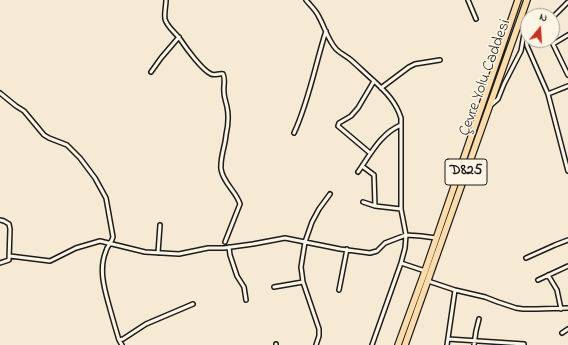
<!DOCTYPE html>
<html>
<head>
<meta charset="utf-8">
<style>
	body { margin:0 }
	#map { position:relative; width:568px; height:345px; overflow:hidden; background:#f7ead5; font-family:"Indie Flower",sans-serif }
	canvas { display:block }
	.north { position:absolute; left:520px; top:8px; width:40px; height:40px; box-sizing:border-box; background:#fcf5e5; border:1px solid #a29e95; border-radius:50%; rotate:18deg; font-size:11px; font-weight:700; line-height:16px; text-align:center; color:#1c1c1c }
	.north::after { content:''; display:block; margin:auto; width:14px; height:18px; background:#c8321e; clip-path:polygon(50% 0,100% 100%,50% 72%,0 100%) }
</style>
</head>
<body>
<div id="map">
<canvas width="568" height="345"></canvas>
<div class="north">N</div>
</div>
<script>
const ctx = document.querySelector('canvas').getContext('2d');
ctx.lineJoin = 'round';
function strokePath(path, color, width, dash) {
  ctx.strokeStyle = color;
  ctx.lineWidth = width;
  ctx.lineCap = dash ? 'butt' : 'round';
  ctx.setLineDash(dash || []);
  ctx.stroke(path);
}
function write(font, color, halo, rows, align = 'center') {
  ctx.font = font + ' "Indie Flower",sans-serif';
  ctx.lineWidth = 3;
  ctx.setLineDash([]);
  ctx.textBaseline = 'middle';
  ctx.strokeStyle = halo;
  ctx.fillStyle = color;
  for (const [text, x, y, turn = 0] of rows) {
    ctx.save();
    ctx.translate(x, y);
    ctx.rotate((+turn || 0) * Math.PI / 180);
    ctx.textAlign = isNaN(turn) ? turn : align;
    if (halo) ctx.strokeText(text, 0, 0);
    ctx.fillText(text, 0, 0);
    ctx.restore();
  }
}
const street = new Path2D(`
	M166,0C166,6 164,13 165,19C167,27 175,32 180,39C186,48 202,70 211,74C215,76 219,73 223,74C226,80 223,86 224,92C224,97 226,102 227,107C229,116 228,126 226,135C225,147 220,157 221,169C223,183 236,191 240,204L225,242
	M306,0C310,5 316,10 319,17C325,28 328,40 336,49C341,54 346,56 351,60C359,67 366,74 374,81C386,92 396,102 401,118V209L406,235L405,248L401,263L425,271
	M468,0L476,19
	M552,18L568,2
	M520,21L526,22L525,30L527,46L548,94L568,171
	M551,40L568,75
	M553,44L568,35
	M151,72L161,58L179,37
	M381,88L409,67L415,64L440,60
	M0,93L16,106L24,111L44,135L49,138L67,145L80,158L95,178L106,198L113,237C112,242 107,246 106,251C98,270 105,291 110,309C113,320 116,330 119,340L123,339L146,324L193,304
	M548,94L568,86
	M491,105L498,99L504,84L521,51L524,34
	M294,133C309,101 315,65 326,31
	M370,153L338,126L339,123L351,116L358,108L374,81
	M362,166L374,175L375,206
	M358,172C370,155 381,133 401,125
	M363,202L375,206L401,209
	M0,220L4,221L9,224L10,229L9,260L0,263
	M229,247L230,255L237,276L244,287L246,300
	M158,253L160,225
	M10,256L50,261L76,248L100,241L145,252L179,254L208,248H224L253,244L285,238L340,249L370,253L377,251L385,243L406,235L421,236L436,238
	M526,258L555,245L568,240
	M548,275L557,290L561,309
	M538,280L568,266
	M428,281L455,290L485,297L498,302L516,308L523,309H536L568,308
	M274,287L303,282
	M339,290L347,249
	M562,333L568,329
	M448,339L524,344V345
	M119,340L122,345
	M276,344V345
	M316,345L319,336V329L303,282L301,267L305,242L312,222L319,209L330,194
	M372,345L401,263
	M447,345L455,290
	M474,345L476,331L479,319`);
const highway = new Path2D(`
	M398,345L425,271L518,0
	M405,345L527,0`);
strokePath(street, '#1c1c1c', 6);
strokePath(highway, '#1c1c1c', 8);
strokePath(street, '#fcf5e5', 3);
strokePath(highway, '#fddcac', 5.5);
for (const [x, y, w] of [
	[466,172,42]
]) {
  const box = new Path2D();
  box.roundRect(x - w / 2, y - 13, w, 26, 3);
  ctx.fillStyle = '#fcf5e5';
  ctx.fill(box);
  strokePath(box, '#1c1c1c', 1);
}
write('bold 15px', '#1c1c1c', null, [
	["D825",466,172]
]);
write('16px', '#1c1c1c', '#fcf5e5', [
	["Çevre Yolu Caddesi",486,78,-70]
]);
</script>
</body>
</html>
